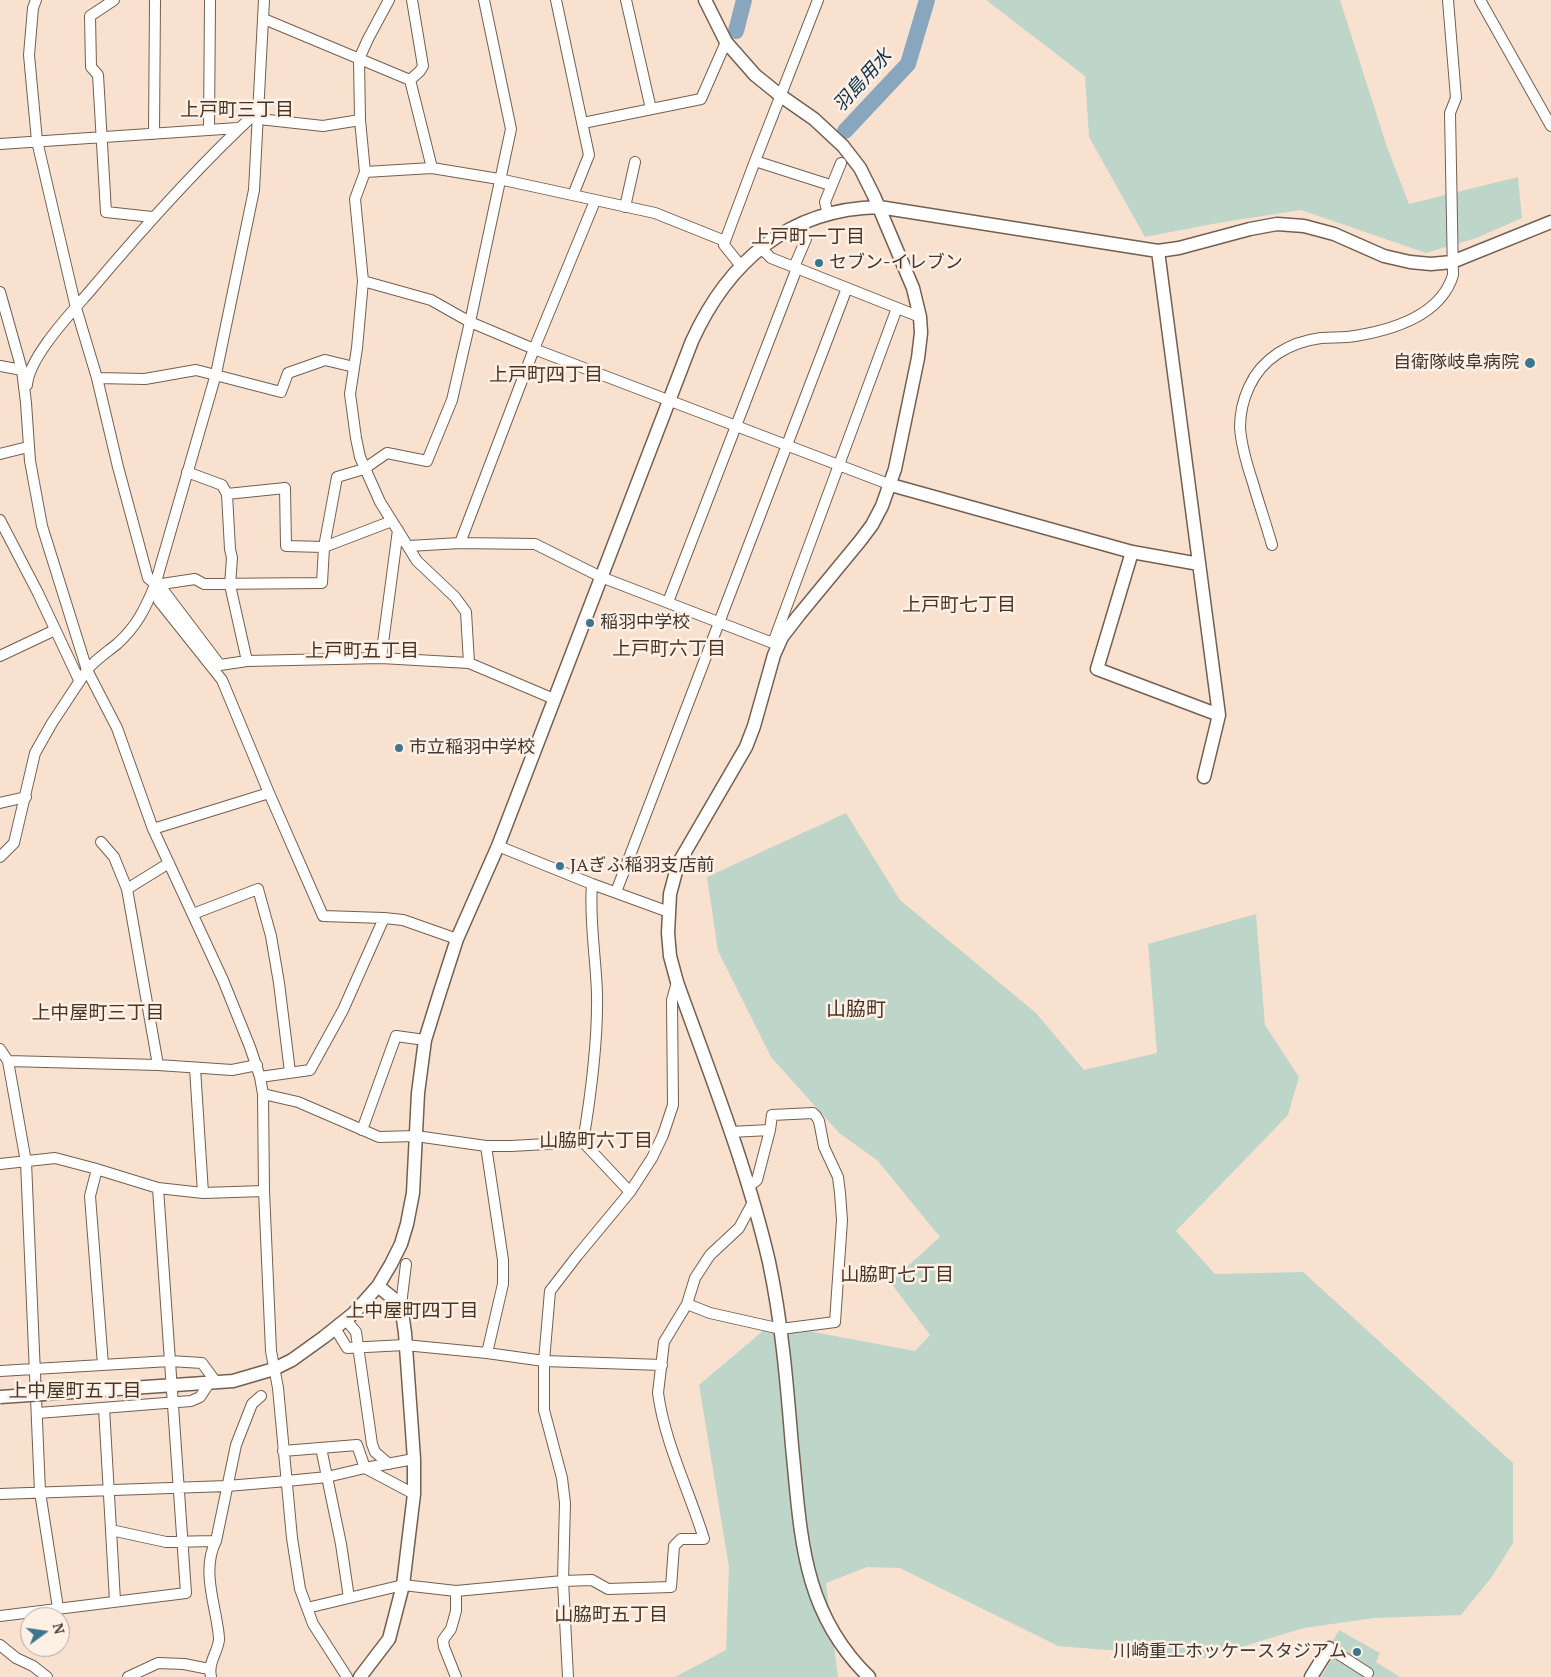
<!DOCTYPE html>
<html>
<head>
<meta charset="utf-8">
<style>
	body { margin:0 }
	#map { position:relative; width:1551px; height:1677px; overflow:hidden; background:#f9e1cf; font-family:"PT Serif",serif }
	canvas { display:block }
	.north { position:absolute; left:20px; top:1607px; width:50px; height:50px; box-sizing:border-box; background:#fff0e6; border:1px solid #b3a69d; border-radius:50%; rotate:76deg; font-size:14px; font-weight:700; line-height:20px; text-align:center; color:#413730 }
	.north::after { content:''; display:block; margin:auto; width:18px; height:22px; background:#3c778f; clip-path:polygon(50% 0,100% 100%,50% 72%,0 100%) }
</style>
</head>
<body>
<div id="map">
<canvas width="1551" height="1677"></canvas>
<div class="north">N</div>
</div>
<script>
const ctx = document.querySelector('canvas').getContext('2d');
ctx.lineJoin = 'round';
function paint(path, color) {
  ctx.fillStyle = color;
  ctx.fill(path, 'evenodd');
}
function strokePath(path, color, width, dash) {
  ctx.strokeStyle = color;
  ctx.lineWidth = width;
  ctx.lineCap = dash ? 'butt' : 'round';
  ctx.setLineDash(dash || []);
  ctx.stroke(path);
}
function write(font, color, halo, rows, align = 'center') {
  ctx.font = font + ' "PT Serif","Noto Sans JP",serif';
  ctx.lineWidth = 5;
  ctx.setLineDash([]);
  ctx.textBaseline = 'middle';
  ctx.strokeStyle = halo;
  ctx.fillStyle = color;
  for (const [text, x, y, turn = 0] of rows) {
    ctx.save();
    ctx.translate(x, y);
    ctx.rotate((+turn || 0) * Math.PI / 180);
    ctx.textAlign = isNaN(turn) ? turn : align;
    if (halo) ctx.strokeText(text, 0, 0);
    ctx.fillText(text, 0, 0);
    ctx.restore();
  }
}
paint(new Path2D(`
	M986,0H1340L1387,147L1409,204L1518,177L1522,218L1476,238L1426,253L1301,210L1218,223L1145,237L1089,137L1085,76Z
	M846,813L900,900L1036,1013L1084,1070L1157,1053L1148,944L1256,914L1265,1025L1299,1077L1288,1115L1176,1231L1215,1274L1303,1272L1513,1463V1543L1491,1578L1461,1615L1374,1618L1304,1628L1205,1658L1058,1646L900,1568L867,1567L826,1583L838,1677H675L726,1650L729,1567L699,1385L771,1324L915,1351L930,1335L890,1282L940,1237L877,1160L839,1133L771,1057L718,951L707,877Z
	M1339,1630L1380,1653L1376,1662L1400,1677H1321L1337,1650L1330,1646Z`), '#bed6ca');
strokePath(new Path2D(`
	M736,31L744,0
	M845,131L908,64L927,0`), '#88a6be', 16);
const minor = new Path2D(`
	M36,0L33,8L29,55L37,141L76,308L97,378L118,467L148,578L164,591L220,665L247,661L381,658L469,663L554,699
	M114,0L90,16L91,67L98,75L106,212L152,217
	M264,0L254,190L216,374L155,585C145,609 137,626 117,644C106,653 95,660 87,670L117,728L153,829L223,980L250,1047L260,1077L263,1094L264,1191L271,1351L278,1388L292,1538L300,1589L313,1624L347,1677
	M389,0L368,39L359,59L360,120L365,172L355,199L363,281L357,348L350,394L356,438L360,457L380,502L417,561L455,597L466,612L469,663
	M556,0L589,155L573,195
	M626,0L651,109
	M1480,0L1551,126
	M264,19L410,80
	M410,80L432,168
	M410,80L420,71L423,66L412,0
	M259,119L323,126L360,120
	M583,123L701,99L726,42
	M209,130L210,0
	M154,134L155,0
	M0,144L238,128
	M755,161L830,185
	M365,172L432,168L499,179L655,213L725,241
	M625,207L635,162
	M828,215L825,202L841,163
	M799,225L806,239L794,267L920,317
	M761,248L771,258L794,267
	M741,266L724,245L725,241L755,161L818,0
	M363,281L431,300L470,322L534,349L891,485
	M0,292L22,370L26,403L30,461L42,526L87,670L52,723L35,753L14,843L0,857
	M0,366L22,370
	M97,378L145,379L196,370L281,392L288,373L325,360L354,367
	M27,385C29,357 71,313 90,291C143,228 198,166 259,110
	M0,454L28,447
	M187,472L222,485L227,494L285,488L286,546L324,547L337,477L364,469L387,453L427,461L452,400L470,322L511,129L484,0
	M227,494L230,549L232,558L230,585L247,661
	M0,520L38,593L79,680
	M460,543L534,349L595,201
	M1272,545C1266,524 1259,504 1253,483C1247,465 1241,446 1240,427C1240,413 1243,400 1249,387C1262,358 1290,342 1321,338C1332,337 1344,338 1355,336C1392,330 1441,315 1453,275L1450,113L1456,98L1448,0
	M409,546L460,543L535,544L601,577L778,645
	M155,585L159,601L222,680L269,793L323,916L384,918L403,920L457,939
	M155,585L195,579L204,584L322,583L324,547L392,521
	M668,602L797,268
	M773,643L897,308
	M0,656L55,630
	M381,658L398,530
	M0,803L26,797
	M153,829L269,793
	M101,842L114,857L127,889
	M498,846L592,884L669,912
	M616,892L847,288
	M193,914L258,889L271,936L279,983L290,1072
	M0,1049L8,1061L26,1162L40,1492L58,1608
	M8,1061L158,1065L232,1070L257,1065
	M158,1065L127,889L169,863
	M195,1068L203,1193
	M260,1077L310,1070L343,1010L384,918
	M263,1094L298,1102L379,1137L416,1136L486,1146H511L583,1142L630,1192
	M362,1130L396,1036L425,1040
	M730,1132L770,1130
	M583,1142C591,1094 598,1043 597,994C596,957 589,921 592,884
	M486,1146L503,1260V1284L487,1353
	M0,1164L55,1158L93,1168L158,1188L203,1193L264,1191
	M97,1169L90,1196L103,1365
	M687,1304L710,1313L781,1329L835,1322L842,1220L840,1193L838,1177L824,1147L819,1121L816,1116L813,1113L772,1115L770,1130L757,1180L748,1187
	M401,1305L406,1264
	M346,1320L356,1332L372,1444L375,1452L389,1464
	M335,1328L347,1348L405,1345L487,1353L544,1361L662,1365
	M0,1371L170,1361L202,1363L216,1382
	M104,1408L111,1530
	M38,1413L191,1401L200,1397L210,1382
	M321,1448L341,1544L349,1598
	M283,1451L357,1445L365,1468L414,1494
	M0,1494L227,1486L287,1481L327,1477L365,1468L414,1459
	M456,1591V1611L451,1629L443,1640L444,1647L456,1677
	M115,1601L111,1530L166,1542L216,1541
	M307,1608L403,1585L456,1591L563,1581L592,1580L608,1589L671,1587L674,1546L681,1539H704C689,1490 665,1444 658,1393L664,1342L687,1304L695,1278L710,1255L739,1228L753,1202
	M0,1616L186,1593L158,1188
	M0,1645L16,1658L33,1666L47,1677
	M1329,1648L1368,1673
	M128,1677L158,1663L184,1664L209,1669
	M211,1677C208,1662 217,1654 219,1640C219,1632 217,1624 216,1617C211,1592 204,1564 216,1541L236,1445L252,1404L261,1396
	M568,1677L563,1581L565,1503L562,1478L544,1410V1361L550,1291L577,1256L630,1192L652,1158L663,1135L673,1105L672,1000L677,982`);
const tertiary = new Path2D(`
	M705,0L726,42L755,75L781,96L814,119L843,146L860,168L874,196L913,288L920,317L921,333L918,358L895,469L882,506L872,525L860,541L799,615L782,637L774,655L754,726L746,747L678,864L670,894L668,933L670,956L677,982C710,1074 747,1167 769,1262C782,1323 787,1385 792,1446C801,1534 801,1611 869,1677
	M1158,251L1219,715L1204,777
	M891,485L1132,552L1199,564
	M1132,552L1097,669L1219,715
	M44,1394L233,1381L274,1369L292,1360L324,1337L354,1313L378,1286L391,1264L401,1244L407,1224L413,1193L418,1093L425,1040L439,995L457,939L498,846L692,341C728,262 788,209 879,207L1158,251L1179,248L1250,229L1277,224L1304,226L1334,234L1384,256L1410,262L1431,264L1452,262L1551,222
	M360,1677L389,1639L403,1585L414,1494V1459L405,1333L401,1305L378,1286
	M1311,1677L1329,1648`);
strokePath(minor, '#745f50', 12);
strokePath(tertiary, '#745f50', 15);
strokePath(minor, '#fff', 10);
strokePath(tertiary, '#fff', 12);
const tertiaryBridge = new Path2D(`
	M0,1397L44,1394`);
strokePath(tertiaryBridge, '#745f50', 15, []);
strokePath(tertiaryBridge, '#fff', 12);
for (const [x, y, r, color] of [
	[819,263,5,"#3c778f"],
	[1530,363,6,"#3c778f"],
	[590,623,5,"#3c778f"],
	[399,748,5,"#3c778f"],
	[560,866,5,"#3c778f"],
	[1357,1652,5,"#3c778f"]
]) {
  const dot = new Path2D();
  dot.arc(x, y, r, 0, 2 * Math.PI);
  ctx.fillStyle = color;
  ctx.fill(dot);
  strokePath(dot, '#fff0e6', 2);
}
write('18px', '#413730', '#fff0e6', [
	["セブン-イレブン",829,263],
	["自衛隊岐阜病院",1519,363,"right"],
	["稲羽中学校",600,623],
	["市立稲羽中学校",409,748],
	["JAぎふ稲羽支店前",570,866],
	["川崎重工ホッケースタジアム",1347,1652,"right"]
], 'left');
write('italic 19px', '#0c324c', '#fff0e6', [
	["羽島用水",863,81,-48]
]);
write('19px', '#483527', '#fff0e6', [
	["上戸町三丁目",237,111],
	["上戸町一丁目",808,238],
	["上戸町四丁目",546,376],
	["上戸町七丁目",959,606],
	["上戸町六丁目",669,650],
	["上戸町五丁目",362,652],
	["上中屋町三丁目",98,1014],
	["山脇町六丁目",596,1142],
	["山脇町七丁目",897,1276],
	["上中屋町四丁目",412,1312],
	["上中屋町五丁目",75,1392],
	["山脇町五丁目",611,1616]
]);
write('20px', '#483527', '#fff0e6', [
	["山脇町",856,1010]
]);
</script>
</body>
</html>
